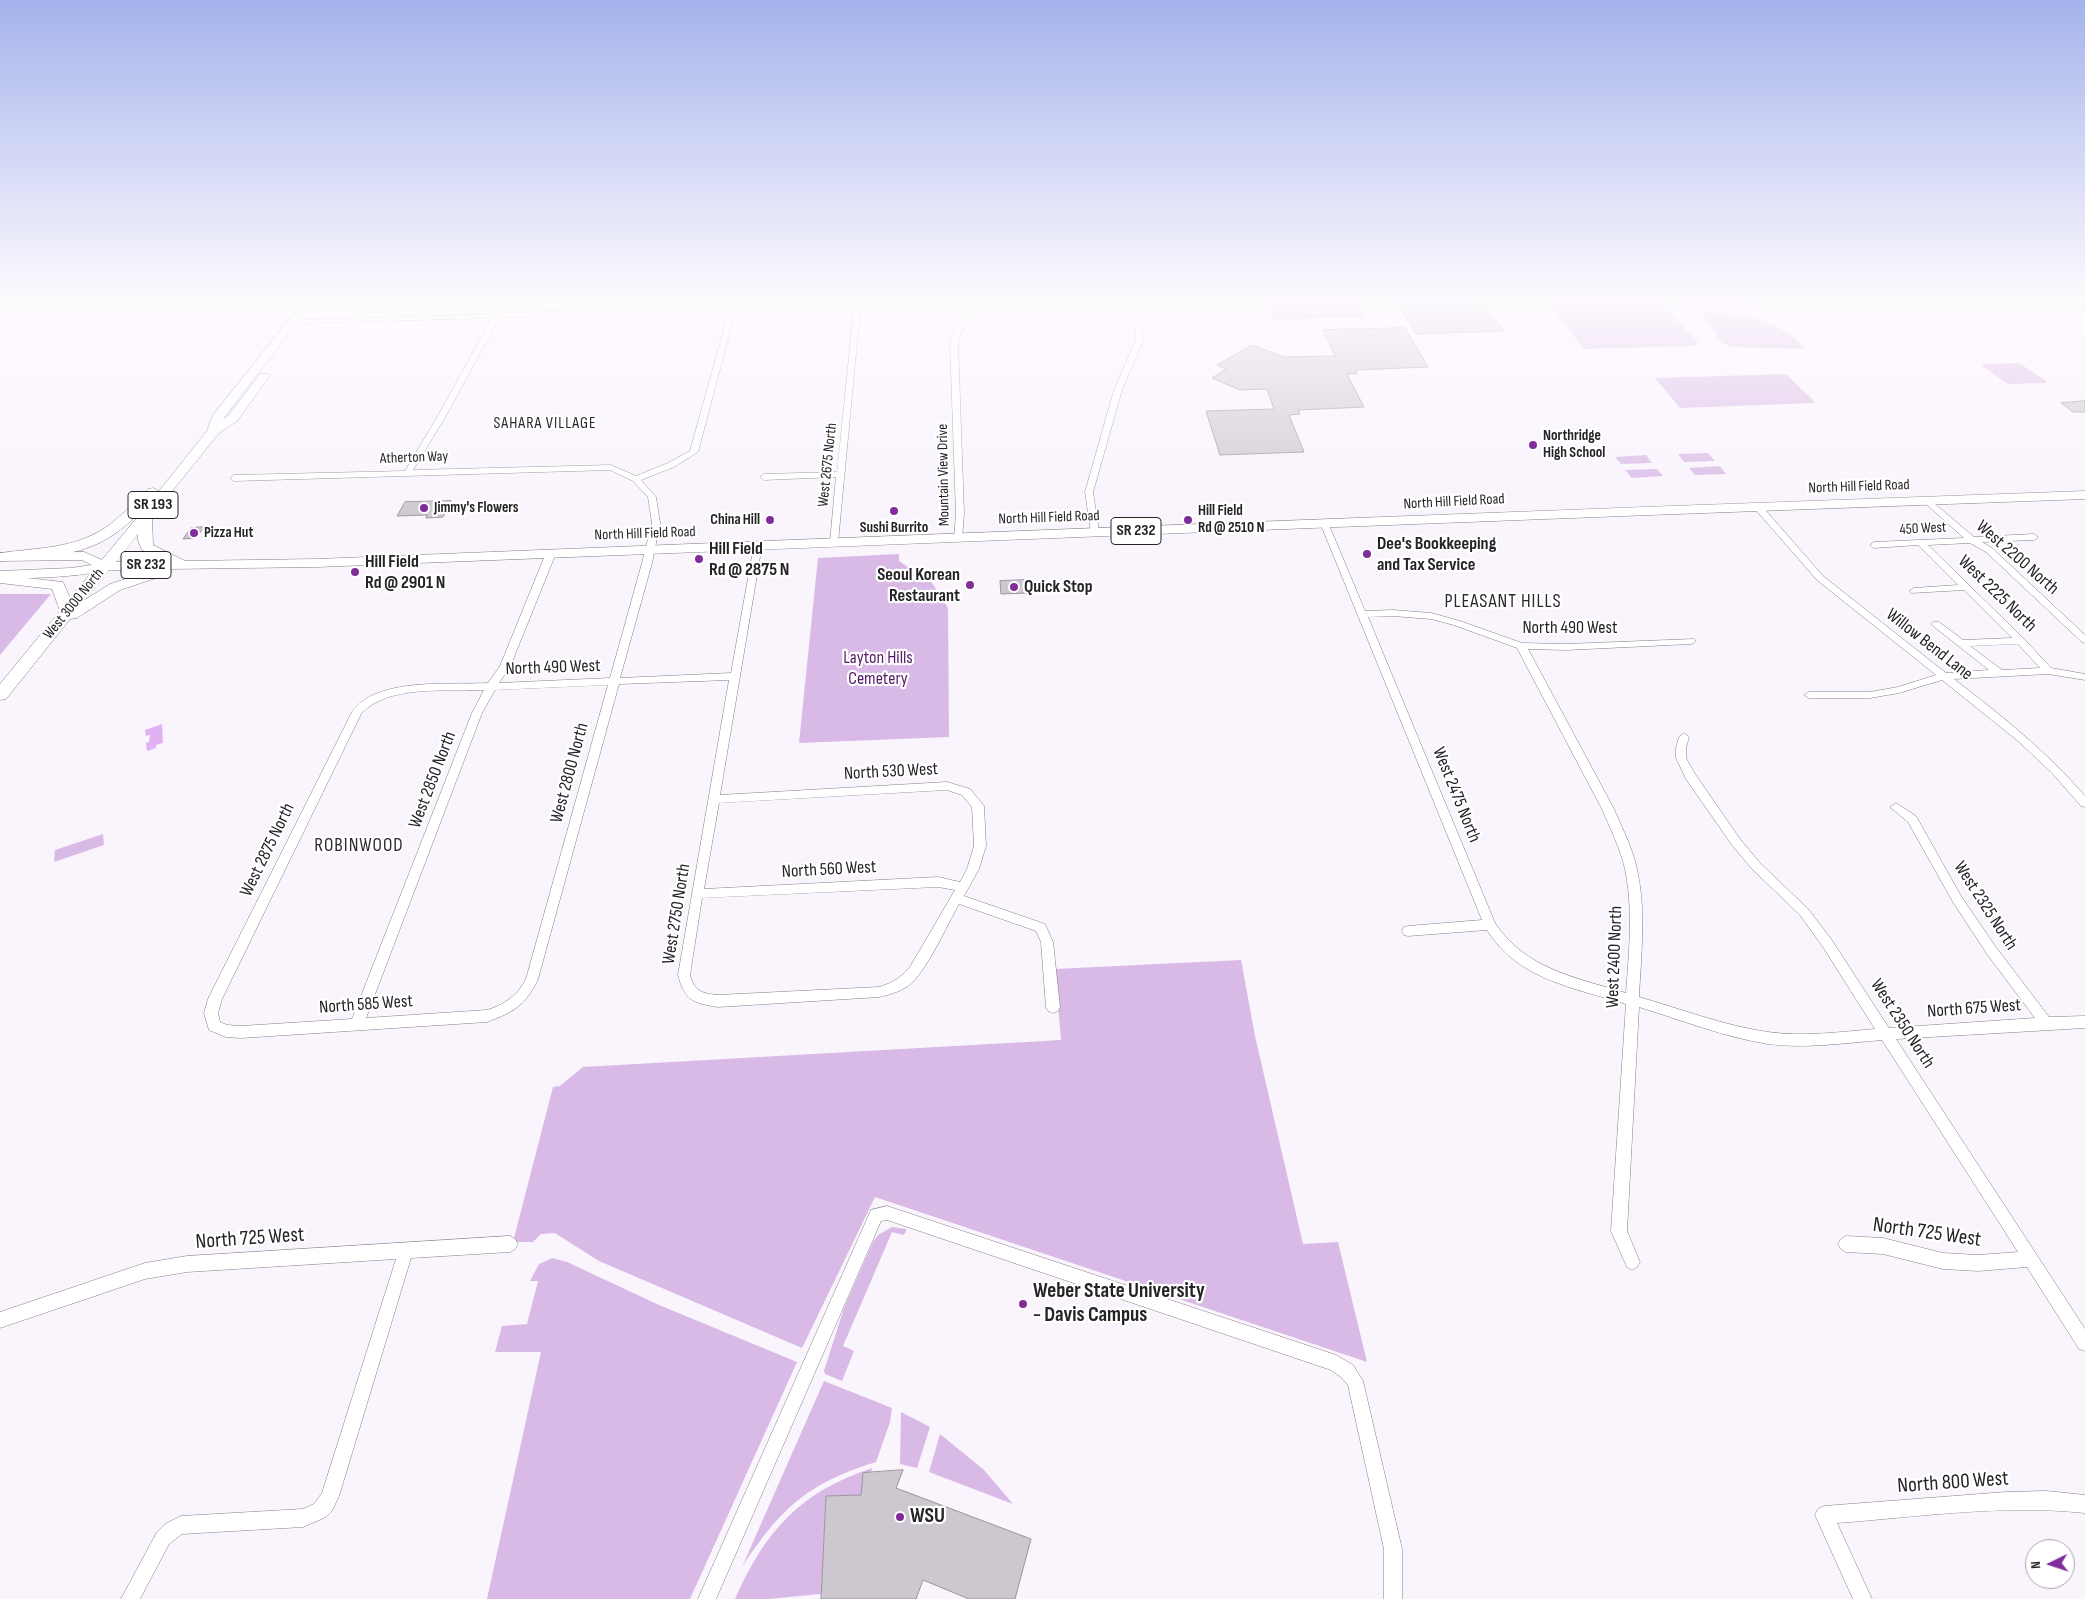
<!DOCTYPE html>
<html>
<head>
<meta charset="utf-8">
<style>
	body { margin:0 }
	#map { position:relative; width:2085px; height:1599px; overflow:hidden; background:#faf4fd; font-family:"Sofia Sans Condensed",sans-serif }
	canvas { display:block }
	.north { position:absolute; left:2025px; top:1539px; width:50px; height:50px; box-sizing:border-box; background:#fff; border:1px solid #a8a7a8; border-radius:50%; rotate:266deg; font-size:14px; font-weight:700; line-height:20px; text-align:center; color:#252326 }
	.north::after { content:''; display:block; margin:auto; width:18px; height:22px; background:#802c9b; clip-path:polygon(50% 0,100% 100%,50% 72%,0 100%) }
</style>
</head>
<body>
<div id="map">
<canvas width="2085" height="1599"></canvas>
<div class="north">N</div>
</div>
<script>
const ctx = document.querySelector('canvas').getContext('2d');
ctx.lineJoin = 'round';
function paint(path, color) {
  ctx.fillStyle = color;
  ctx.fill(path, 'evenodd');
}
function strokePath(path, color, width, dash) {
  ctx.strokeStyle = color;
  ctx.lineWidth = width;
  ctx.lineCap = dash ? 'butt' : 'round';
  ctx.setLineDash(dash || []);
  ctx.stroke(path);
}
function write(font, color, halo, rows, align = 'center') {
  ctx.font = font + ' "Sofia Sans Condensed",sans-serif';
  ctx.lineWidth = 4.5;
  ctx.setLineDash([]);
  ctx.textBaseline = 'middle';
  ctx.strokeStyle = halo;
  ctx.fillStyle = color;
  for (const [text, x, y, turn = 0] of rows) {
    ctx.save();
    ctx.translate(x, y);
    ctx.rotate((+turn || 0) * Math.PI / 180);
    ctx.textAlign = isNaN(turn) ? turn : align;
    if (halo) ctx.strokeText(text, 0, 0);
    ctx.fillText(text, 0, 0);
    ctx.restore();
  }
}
paint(new Path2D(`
	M1266,301H1357L1366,317L1275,320Z
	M1553,301H1659L1698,342L1694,346L1584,349L1552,308Z
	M1682,301H1752L1759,308H1689Z
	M1701,312C1730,313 1763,316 1788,333C1795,337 1800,344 1806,349L1733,347L1722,343Z
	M2019,363L2046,381V383L2008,384L1982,366L1983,364Z
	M1786,374L1816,403L1680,408L1655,378Z
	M1708,453L1715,461L1684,462L1678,454Z
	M1646,455L1652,463L1621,464L1615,457Z
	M1720,466L1726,474L1695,475L1689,468Z
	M1657,469L1663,476L1632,478L1625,470Z
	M899,554V561L932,583L948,608L949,737L799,743L818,558Z
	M0,594H51L0,655Z
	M103,834L104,845L54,862L55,850Z
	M1241,960L1255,1036L1303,1244L1338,1242L1367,1362L875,1197L802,1348L599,1261L555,1233L541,1234L533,1242H513L553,1087L560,1086L583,1067L1061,1040L1055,969Z
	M892,1227L906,1229V1232L903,1235L892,1232L843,1346L854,1351L842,1381L825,1374L824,1371L844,1308L873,1242L878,1235Z
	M552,1258L567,1262L659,1305L797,1362L690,1599H487L541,1352H495L502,1326L527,1324L538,1281H530L539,1264Z
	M824,1381L892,1408L890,1422L876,1462C808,1483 781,1508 742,1567Z
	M901,1412L930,1427L917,1468L900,1464Z
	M940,1434L984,1470L1013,1504L929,1472Z
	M872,1468L871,1473L863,1474L861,1495L826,1496L821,1594L768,1599H735C765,1531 800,1492 872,1468Z`), '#d9b9e6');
paint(new Path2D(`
	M162,724L163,743L156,745V748L147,751L146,743L149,742L150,735L146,736L145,730Z`), '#e1b1f3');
const building = new Path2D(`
	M1436,301H1481L1504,331L1416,334L1397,302Z
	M1405,328L1428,367L1355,370L1357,374H1347L1364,407L1298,410L1300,414L1289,415L1304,452L1220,455L1206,411L1274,409L1267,389L1240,390L1212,378L1226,369L1217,365L1252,345L1284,357L1335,356L1323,330Z
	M2085,401V412H2073L2061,403Z
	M451,501L443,517L426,518L427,515L397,516L405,502Z
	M204,527L196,538L183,539L191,528Z
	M1027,580L1028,593L1001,594L1000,581Z
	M903,1470L896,1488L1031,1539L1015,1599H969L923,1580L916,1599H821L826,1496L861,1495L863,1473Z`);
paint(building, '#cdc7d0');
strokePath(building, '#9a949d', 1);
const minor = new Path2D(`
	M502,301H508L502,313L730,307L732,301H738L698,452L674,467L641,480L656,497L660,523L652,563L620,678L731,673L754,545L758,542L761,543L762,545L720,795L947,782L970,789L984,806L986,846L979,869L964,896L1045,924L1053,942L1060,1007L1058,1011L1053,1013L1048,1011L1046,1007L1041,942L1036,931L959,904C947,925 926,973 908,986C899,992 889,995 879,997L718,1007C693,1003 685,1001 678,975L729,680L619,684L538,979C526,1005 514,1012 487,1022L241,1038L226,1037L209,1030L204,1013L208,999L352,712C375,677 451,685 488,683L500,666L546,553L551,550L556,553L510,667L499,683L610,678L642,563L652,523L648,497L633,481L610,470L234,481L230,478L234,475L405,471L439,414L492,318L306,323L303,321L304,320L495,314ZM729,311L690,451L668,463L636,476L611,465L413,470L447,414L499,318ZM608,685L526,979C518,995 504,1005 487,1010L366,1018L482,713L495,690ZM484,690L472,713L352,1019L241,1026L227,1025L220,1022L218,1013L222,999L361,714C387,684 448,692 484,690ZM947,790L962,795L972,807L974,846L967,869L960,882L938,877L704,889L719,803ZM938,887L955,890L910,967C901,978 892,983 879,987L718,995C701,993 695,992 690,975L702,898Z
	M855,301H861L838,542L834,545L830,542L836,477L764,480L760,477L764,474L837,472Z
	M1002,301H1018C1013,304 1006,304 999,305C977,309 964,320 958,342L964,514L962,538L958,541L954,538L956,514L950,342C959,314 974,306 1002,301Z
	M1084,301H1093L1121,309L1134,301H1141L1126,311L1141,328L1144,339L1122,390L1093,492L1099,532L1095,535L1091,532L1085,492L1114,390L1136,339L1135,328L1120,312Z
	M1928,498L1974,537L2034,534L2038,537L2034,540L1982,542L1992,548L2085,635V643L2082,642L1986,552L1970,543L1928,545L2024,639L2051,668L2085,674V680L2048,674L1954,679C2002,716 2045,750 2085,796V807L2081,806L2052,773L2018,741L1942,680L1899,693L1870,698H1809L1804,695L1809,692H1870L1898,687L1936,675L1817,580L1755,509V505H1761L1823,576L1946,673L1989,670L1933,626L1931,624L1933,622H1939L1963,640L2012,638L1964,590L1911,593L1909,591L1914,588L1958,585L1918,545L1874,548L1870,545L1874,542L1964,538L1925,503L1924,501ZM2018,644L2040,668L2002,670L1970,646Z
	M1325,522L1329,525L1365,611L1393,610L1431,613L1460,621L1522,643L1566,644L1694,639L1696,641L1694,643L1691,644L1566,650L1528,649L1614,809C1623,830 1634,851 1638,874C1646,914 1641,956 1639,997C1681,1009 1725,1026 1768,1032C1803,1037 1840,1032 1875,1029L1823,947L1800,915L1752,869L1732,845L1686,779L1676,758V748L1679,737L1684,733L1689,737L1686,748V758L1695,774L1740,839L1760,863L1808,909L1831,939L1889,1028L2035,1018L1987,954L1953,902L1908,822L1890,807L1896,803L1916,816L1961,896L1995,946L2049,1017L2085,1016V1028L1896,1039L2085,1329V1351L2079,1349L2027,1267L1978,1271L1943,1269L1883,1254L1846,1252L1841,1249L1838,1244L1841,1239L1846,1236L1883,1238L1943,1253L1978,1255L2018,1252L1882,1040C1845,1043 1805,1049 1768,1044C1724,1037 1681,1020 1639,1007L1627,1231L1640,1262L1637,1267L1632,1270L1627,1267L1611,1231L1626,1004C1574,988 1517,979 1487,930L1408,936L1404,935L1402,931L1404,927L1408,926L1482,920L1321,525ZM1393,616L1431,619L1454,625L1517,648L1602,809C1611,830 1622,852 1626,874C1633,913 1629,953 1626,993C1577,978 1525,969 1495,923L1368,617Z
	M887,1206L1336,1355L1353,1365L1363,1381L1402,1549V1599H1384V1549L1348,1385L1341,1377L1331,1370L887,1220L881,1221L716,1599H698L871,1210Z
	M510,1236L515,1239L518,1244L515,1249L510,1252L411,1258L339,1496L332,1511L326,1517L303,1527L182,1534L169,1544L140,1599H121L157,1532L165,1524L181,1516L303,1509L314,1504L322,1493L396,1259L187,1272L145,1279L0,1328V1312L145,1263L187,1256Z
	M2047,1491L2085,1495V1513C2003,1504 1919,1517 1837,1523L1872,1599H1853L1815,1515L1818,1509L1824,1506L2006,1492Z`);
const secondary = new Path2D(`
	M2069,301H2080L2085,304V311Z
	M84,552L109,563L111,566C100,578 19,578 0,579V571L71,568L92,565L82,560L0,561V553Z`);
const primary = new Path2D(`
	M304,301H314L223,419L229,415L260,374H268L270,376L268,378L237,421L219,433L152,516L153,545L185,561L317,559C906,535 1496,512 2085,491V499C1496,520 906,544 317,567L169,569L168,574L120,590L77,618L70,619L6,699L0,700V684L60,611L52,589L0,583V575L63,582L70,598L146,507C133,519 120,532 103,541C73,557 35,558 1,561L0,553C36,548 73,549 105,528C121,517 134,502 148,489L153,488L159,491L207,431L213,415ZM138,534V540L142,550L165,561L116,562ZM109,570H153L110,584L85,600Z`);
strokePath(minor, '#847e87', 1);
strokePath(secondary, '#847e87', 1);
strokePath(primary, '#847e87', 1);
paint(minor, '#fff');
paint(secondary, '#fff');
paint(primary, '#fff');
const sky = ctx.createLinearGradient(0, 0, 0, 524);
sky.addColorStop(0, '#a5b3ec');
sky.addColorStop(0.57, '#fdfafe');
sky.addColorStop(1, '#fdfafe00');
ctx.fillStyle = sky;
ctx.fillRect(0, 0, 2085, 524);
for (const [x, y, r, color] of [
	[1533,445,5,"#802c9b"],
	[424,508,5,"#802c9b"],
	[894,511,5,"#802c9b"],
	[770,520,5,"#802c9b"],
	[1188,520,5,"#802c9b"],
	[194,533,5,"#802c9b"],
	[1367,554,5,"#802c9b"],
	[699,559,5,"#802c9b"],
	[355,572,5,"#802c9b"],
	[970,585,5,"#802c9b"],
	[1014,587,5,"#802c9b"],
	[1023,1304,5,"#802c9b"],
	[900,1517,5,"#802c9b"]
]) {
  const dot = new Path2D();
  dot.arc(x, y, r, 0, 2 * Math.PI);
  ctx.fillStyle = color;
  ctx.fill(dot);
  strokePath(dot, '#fff', 2);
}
write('bold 15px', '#252326', '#fff', [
	["Northridge",1543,436],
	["High School",1543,453],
	["Jimmy's Flowers",434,508],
	["Hill Field",1198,511],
	["Rd @ 2510 N",1198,528],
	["China Hill",760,520,"right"],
	["Sushi Burrito",894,528,"center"],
	["Pizza Hut",204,533]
], 'left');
write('15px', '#252326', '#fff', [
	["Atherton Way",414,458,-2],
	["West 2675 North",828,465,-84],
	["Mountain View Drive",944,475,-91],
	["North Hill Field Road",1859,487,-2],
	["North Hill Field Road",1454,502,-3],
	["North Hill Field Road",1049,518,-2],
	["450 West",1923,529,-3],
	["North Hill Field Road",645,534,-2],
	["West 3000 North",74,604,-51]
]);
ctx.letterSpacing = '1px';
write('16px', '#2d282f', '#fff', [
	["SAHARA VILLAGE",545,424]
]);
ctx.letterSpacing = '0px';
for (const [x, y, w] of [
	[153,505,50],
	[1136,531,50],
	[146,565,50]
]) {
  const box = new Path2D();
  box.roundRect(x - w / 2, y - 13.5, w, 27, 4);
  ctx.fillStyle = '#fff';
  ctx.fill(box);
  strokePath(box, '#252326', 1);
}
write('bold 16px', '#252326', null, [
	["SR 193",153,505],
	["SR 232",1136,531],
	["SR 232",146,565]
]);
write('bold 18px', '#252326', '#fff', [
	["Dee's Bookkeeping",1377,544],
	["and Tax Service",1377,565],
	["Hill Field",709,549],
	["Rd @ 2875 N",709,570],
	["Hill Field",365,562],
	["Rd @ 2901 N",365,583],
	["Seoul Korean",960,575,"right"],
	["Restaurant",960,596,"right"],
	["Quick Stop",1024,587]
], 'left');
write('18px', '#252326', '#fff', [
	["West 2200 North",2017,558,41],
	["West 2225 North",1997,594,44],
	["North 490 West",1570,628],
	["Willow Bend Lane",1929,645,38],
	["North 490 West",553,668,-2],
	["North 530 West",891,772,-3],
	["West 2800 North",570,773,-75],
	["West 2850 North",433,780,-69],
	["West 2475 North",1456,795,68],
	["West 2875 North",268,850,-64],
	["North 560 West",829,870,-3],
	["West 2325 North",1985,906,57],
	["West 2750 North",677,914,-81],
	["West 2400 North",1615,957,-88],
	["North 585 West",366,1005,-4],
	["North 675 West",1974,1009,-4],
	["West 2350 North",1902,1024,57]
]);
write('18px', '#551c68', '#fff', [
	["Layton Hills",878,658],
	["Cemetery",878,679]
]);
ctx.letterSpacing = '1px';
write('19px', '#2d282f', '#fff', [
	["PLEASANT HILLS",1503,602],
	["ROBINWOOD",359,846]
]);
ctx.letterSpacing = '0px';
write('21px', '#252326', '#fff', [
	["North 725 West",1927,1233,8],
	["North 725 West",250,1239,-4],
	["North 800 West",1953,1483,-4]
]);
write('bold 21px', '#252326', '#fff', [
	["Weber State University",1033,1292],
	["- Davis Campus",1033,1316],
	["WSU",910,1517]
], 'left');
</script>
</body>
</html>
